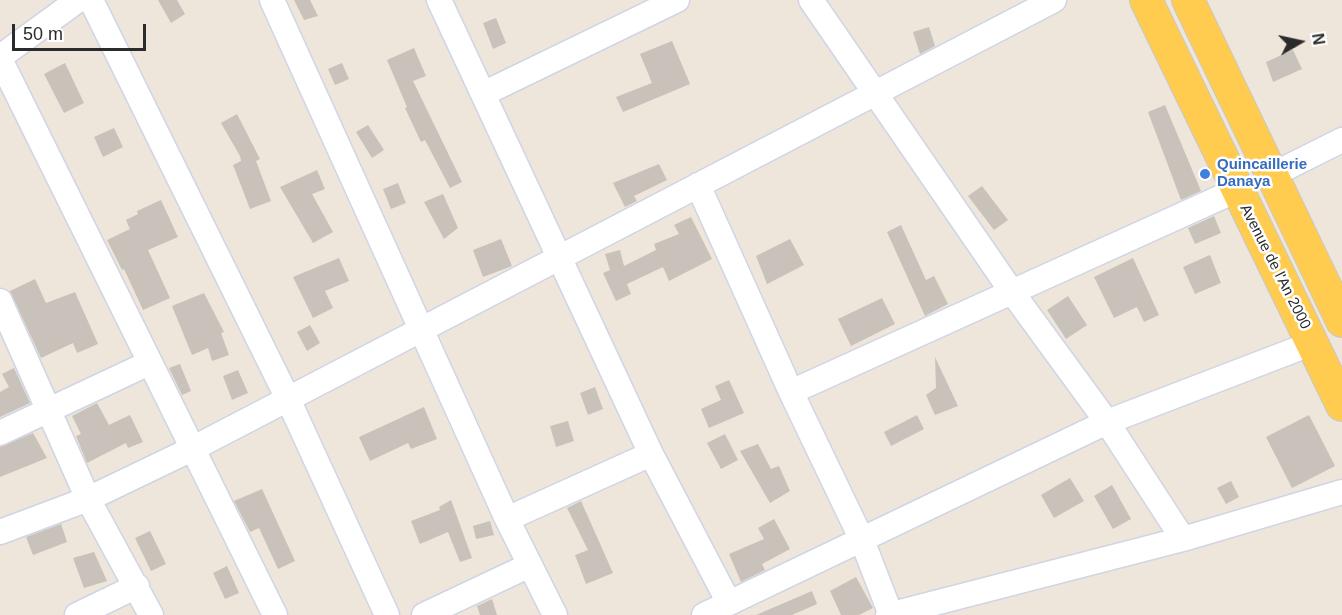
<!DOCTYPE html>
<html>
<head>
<meta charset="utf-8">
<style>
	body { margin:0 }
	#map { position:relative; width:1342px; height:615px; overflow:hidden; background:#eee5db; font-family:Arial,sans-serif }
	canvas { display:block }
	.north { position:absolute; left:1270px; top:12px; width:60px; height:60px; -webkit-text-stroke:4px #fff; paint-order:stroke; rotate:81deg; font-size:16px; font-weight:700; line-height:24px; text-align:center; color:#2b2b2b }
	.north::after { content:''; display:block; margin:auto; width:21px; height:27px; background:#2b2b2b; clip-path:polygon(50% 0,100% 100%,50% 72%,0 100%) }
	.scale { position:absolute; left:12px; top:24px; width:134px; height:27px; box-sizing:border-box; border:3px solid #2b2b2b; border-top:0; padding-left:8px; font-size:18px; line-height:21px; white-space:nowrap; color:#2b2b2b; -webkit-text-stroke:4px #fff; paint-order:stroke }
</style>
</head>
<body>
<div id="map">
<canvas width="1342" height="615"></canvas>
<div class="north">N</div>
<div class="scale">50 m</div>
</div>
<script>
const ctx = document.querySelector('canvas').getContext('2d');
ctx.lineJoin = 'round';
function paint(path, color) {
  ctx.fillStyle = color;
  ctx.fill(path, 'evenodd');
}
function strokePath(path, color, width, dash) {
  ctx.strokeStyle = color;
  ctx.lineWidth = width;
  ctx.lineCap = dash ? 'butt' : 'round';
  ctx.setLineDash(dash || []);
  ctx.stroke(path);
}
function write(font, color, halo, rows, align = 'center') {
  ctx.font = font + ' Arial,sans-serif';
  ctx.lineWidth = 5;
  ctx.setLineDash([]);
  ctx.textBaseline = 'middle';
  ctx.strokeStyle = halo;
  ctx.fillStyle = color;
  for (const [text, x, y, turn = 0] of rows) {
    ctx.save();
    ctx.translate(x, y);
    ctx.rotate((+turn || 0) * Math.PI / 180);
    ctx.textAlign = isNaN(turn) ? turn : align;
    if (halo) ctx.strokeText(text, 0, 0);
    ctx.fillText(text, 0, 0);
    ctx.restore();
  }
}
paint(new Path2D(`
	M158,0H177L185,14L171,23Z
	M294,0H310L318,16L304,20Z
	M496,18L506,43L493,49L483,23Z
	M929,27L935,46L920,54L913,32Z
	M672,41L690,84L623,112L616,97L652,83L640,54Z
	M414,48L426,76L413,81L462,182L450,188L425,140L421,142L405,108L407,107L387,60Z
	M1293,50L1302,69L1273,82L1266,62Z
	M65,63L84,103L64,113L44,74Z
	M342,63L349,79L335,85L328,69Z
	M1165,105L1201,191L1181,200L1148,112Z
	M237,114L260,159L256,161L271,201L250,209L233,165L241,161L240,156L221,123Z
	M368,125L384,150L372,158L356,132Z
	M114,128L123,147L103,157L94,137Z
	M659,164L667,180L634,196L637,201L625,207L613,183Z
	M317,170L325,189L312,194L333,232L313,243L280,187Z
	M398,183L406,203L391,209L383,189Z
	M982,186L1008,220L994,230L968,196Z
	M443,194L458,228L444,239L424,202Z
	M161,200L178,237L148,250L170,298L143,310L124,269L122,270L107,240L130,229L126,220L138,214L137,211Z
	M1214,216L1221,233L1195,244L1188,228Z
	M691,217L712,259L669,281L663,267L627,284L631,294L616,301L603,273L610,270L605,254L620,250L624,266L656,250L654,244L679,234L674,225Z
	M901,225L926,280L934,276L948,304L925,316L887,232Z
	M501,239L512,266L483,277L473,250Z
	M790,239L804,265L767,284L756,256Z
	M1210,255L1221,283L1195,294L1183,267Z
	M339,258L349,281L325,291L333,308L313,318L293,277Z
	M1133,258L1159,315L1144,322L1137,307L1114,318L1094,277Z
	M35,279L46,303L75,292L98,344L77,353L73,343L41,358L10,291Z
	M204,293L224,332L221,333L229,355L212,361L208,348L192,355L172,306Z
	M1068,296L1087,325L1066,339L1047,310Z
	M882,298L895,324L851,346L838,319Z
	M310,325L320,343L307,351L297,332Z
	M935,357L958,406L935,415L926,395L936,388Z
	M180,364L191,391L182,395L169,368Z
	M14,368L30,403L0,417V392L9,387L2,374Z
	M238,370L248,393L232,400L223,376Z
	M729,380L744,413L709,428L701,409L721,400L715,386Z
	M595,387L603,409L588,415L580,393Z
	M97,403L109,425L130,415L143,442L128,448L126,443L87,463L76,436L81,434L72,416Z
	M424,407L437,439L411,449L408,443L370,461L359,437Z
	M917,415L924,429L891,446L884,432Z
	M1309,415L1335,466L1292,488L1266,437Z
	M568,421L574,441L556,447L550,426Z
	M33,433L47,458L0,477V447Z
	M725,434L738,460L721,469L707,443Z
	M758,444L771,469L779,466L790,491L770,503L740,451Z
	M1070,478L1084,501L1054,518L1041,495Z
	M1231,481L1239,497L1226,504L1217,488Z
	M1112,485L1131,519L1113,529L1094,496Z
	M262,489L295,561L278,569L259,528L250,532L234,501Z
	M451,500L472,558L460,562L448,532L420,544L411,521L440,510L439,507Z
	M581,501L613,573L586,584L575,555L588,550L567,508Z
	M774,519L790,549L762,564L765,570L741,582L729,554L764,539L758,528Z
	M490,521L494,535L476,539L473,526Z
	M61,524L67,542L33,555L26,537Z
	M150,531L166,564L151,571L135,538Z
	M94,552L107,581L84,588L73,558Z
	M227,566L239,593L225,599L213,573Z
	M856,577L873,608L859,615H841L830,591Z
	M812,591L817,604L792,615H756Z
	M492,599L497,615H480L477,606Z`), '#c9c2bb');
const minor = new Path2D(`
	M91,0L288,399L387,615
	M272,0L507,519L555,615
	M439,0L651,454L729,603
	M811,0L1012,292L1107,422L1183,539
	M0,57L78,0
	M0,59L275,615
	M483,94L677,0
	M1274,174L1342,140
	M698,185L791,392L862,540L891,615
	M0,301L88,499L151,615
	M791,392L1237,190
	M0,433L149,363
	M507,519L651,454
	M0,532L88,499L192,449L1054,0
	M77,615L137,586
	M424,615L530,565
	M704,615L1107,422L1313,343
	M888,615L1183,539L1342,492`);
const major = new Path2D(`
	M1146,0L1342,405
	M1188,0L1342,321`);
strokePath(minor, '#d0d5e5', 27);
strokePath(major, '#c8c8c8', 34);
strokePath(minor, '#fff', 24);
strokePath(major, '#ffcc4f', 32);
for (const [x, y, r, color] of [
	[1205,174,6,"#3f7fe0"]
]) {
  const dot = new Path2D();
  dot.arc(x, y, r, 0, 2 * Math.PI);
  ctx.fillStyle = color;
  ctx.fill(dot);
  strokePath(dot, '#fff', 2);
}
write('bold 15px', '#366cbe', '#fff', [
	["Quincaillerie",1217,165],
	["Danaya",1217,182]
], 'left');
write('15px', '#2b2b2b', '#fff', [
	["Avenue de l'An 2000",1275,267,63]
]);
</script>
</body>
</html>
